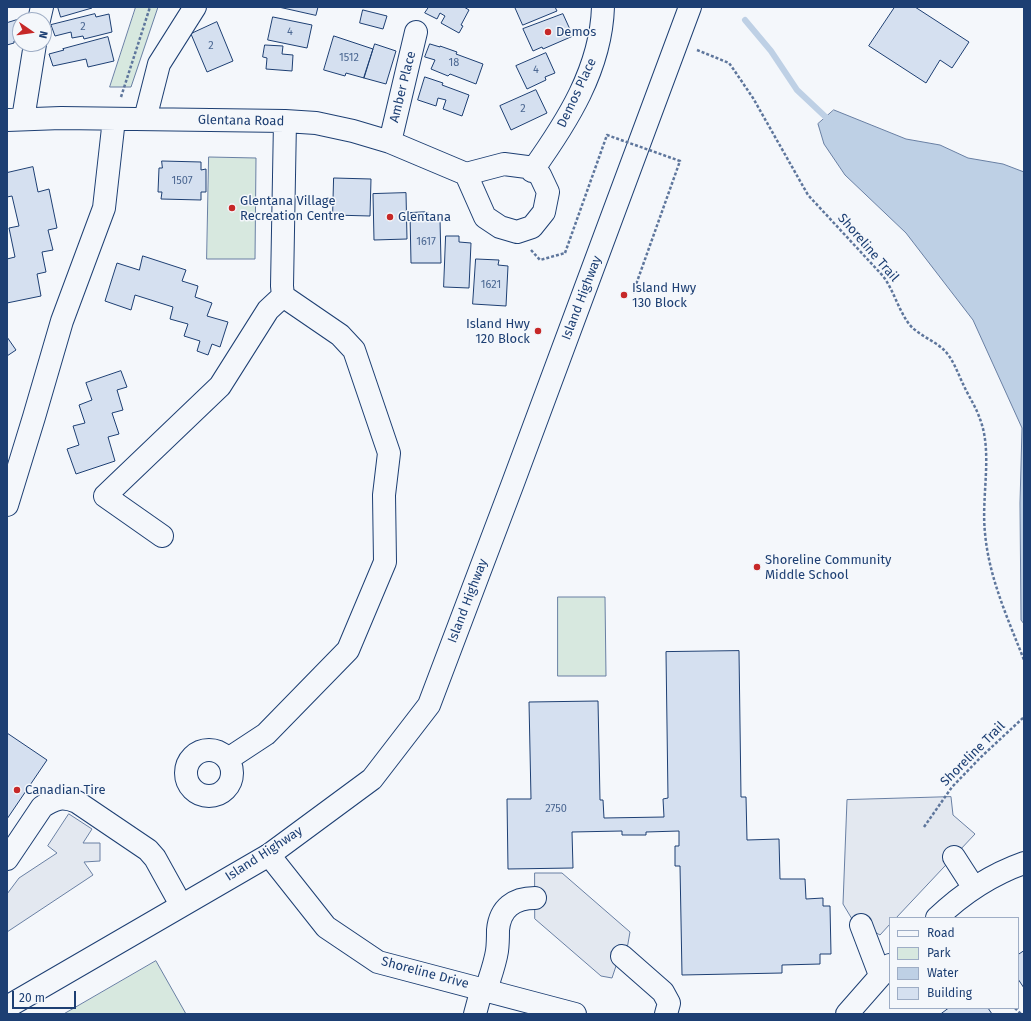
<!DOCTYPE html>
<html>
<head>
<meta charset="utf-8">
<style>
	body { margin:0 }
	#map { position:relative; width:1031px; height:1021px; overflow:hidden; background:#f4f7fb; font-family:"Fira Sans",sans-serif }
	canvas { display:block }
	.frame { position:absolute; inset:0; border:8px solid #1d3f73; pointer-events:none }
	.legend { position:absolute; left:889px; top:917px; width:130px; height:92px; box-sizing:border-box; background:#f4f7fb; border:1px solid #9eadc5; margin:0; padding:5px 7px; list-style:none; font-size:12px; color:#1d3f73 }
	.legend li { display:flex; align-items:center; gap:8px; height:20px }
	.legend b { width:20px; border:1px solid #9eadc5 }
	.north { position:absolute; left:12px; top:12px; width:40px; height:40px; box-sizing:border-box; background:#f4f7fb; border:1px solid #9eadc5; border-radius:50%; rotate:103deg; font-size:11px; font-weight:700; line-height:16px; text-align:center; color:#1d3f73 }
	.north::after { content:''; display:block; margin:auto; width:14px; height:18px; background:#c62828; clip-path:polygon(50% 0,100% 100%,50% 72%,0 100%) }
	.scale { position:absolute; left:12px; top:991px; width:64px; height:18px; box-sizing:border-box; border:2px solid #1d3f73; border-top:0; padding-left:5px; font-size:12px; line-height:14px; white-space:nowrap; color:#1d3f73; -webkit-text-stroke:3px #f4f7fb; paint-order:stroke }
</style>
</head>
<body>
<div id="map">
<canvas width="1031" height="1021"></canvas>
<div class="frame"></div>
<ul class="legend">
<li><b style="height:5px;background:#f4f7fb"></b>Road</li>
<li><b style="height:11px;background:#d7e8df"></b>Park</li>
<li><b style="height:11px;background:#bed0e5"></b>Water</li>
<li><b style="height:11px;background:#d5e0f0"></b>Building</li>
</ul>
<div class="north">N</div>
<div class="scale">20 m</div>
</div>
<script>
const ctx = document.querySelector('canvas').getContext('2d');
ctx.lineJoin = 'round';
function paint(path, color) {
  ctx.fillStyle = color;
  ctx.fill(path, 'evenodd');
}
function strokePath(path, color, width, dash) {
  ctx.strokeStyle = color;
  ctx.lineWidth = width;
  ctx.lineCap = dash ? 'butt' : 'round';
  ctx.setLineDash(dash || []);
  ctx.stroke(path);
}
function write(font, color, halo, rows, align = 'center') {
  ctx.font = font + ' "Fira Sans",sans-serif';
  ctx.lineWidth = 3;
  ctx.setLineDash([]);
  ctx.textBaseline = 'middle';
  ctx.strokeStyle = halo;
  ctx.fillStyle = color;
  for (const [text, x, y, turn = 0] of rows) {
    ctx.save();
    ctx.translate(x, y);
    ctx.rotate((+turn || 0) * Math.PI / 180);
    ctx.textAlign = isNaN(turn) ? turn : align;
    if (halo) ctx.strokeText(text, 0, 0);
    ctx.fillText(text, 0, 0);
    ctx.restore();
  }
}
const green = new Path2D(`
	M136,7H158L131,87H110Z
	M209,157L256,158L255,259H207Z
	M558,597H605L606,676H558Z
	M156,961L186,1014H64Z`);
paint(green, '#d7e8df');
strokePath(green, '#687fa3', 1);
const parking = new Path2D(`
	M951,797L953,815L975,834L896,918H890V924L880,935L852,919L843,904L847,800Z
	M69,814L92,829L83,843H100V861L84,862L93,875L7,932V894L19,878L57,853L48,846Z
	M535,873H562L630,932L627,949L617,963L612,978L601,976L535,919Z`);
paint(parking, '#e3e8f0');
strokePath(parking, '#687fa3', 1);
const water = new Path2D(`
	M834,110L906,139L940,145L968,158L1003,164L1024,172V624L1021,620L1020,503L1022,428L973,320L906,233L845,175L824,144L818,124Z`);
paint(water, '#bed0e5');
strokePath(water, '#687fa3', 1);
strokePath(new Path2D(`
	M745,20L771,51L797,90L831,122`), '#bed0e5', 6);
const building = new Path2D(`
	M58,7H92V8L61,17Z
	M279,7H318L316,15Z
	M429,7H464L469,10L461,25L463,26L459,33L441,23L445,16L440,13L437,19L425,13Z
	M515,7H555L557,11L523,25Z
	M895,7H915L969,42L952,68L940,60L926,83L869,46Z
	M363,10L387,16L383,29L360,23Z
	M95,14L96,17L109,14L112,32L84,39L83,36L72,38L71,32L55,36L51,25Z
	M563,14L573,36L543,49L542,47L533,51L523,29Z
	M273,17L312,25L307,48L268,40Z
	M17,20L20,30V40L14,41V43L7,45V21L8,22Z
	M217,22L233,61L207,72L191,34Z
	M334,36L373,49L364,78L346,73L345,76L324,70Z
	M108,37L114,61L88,67L86,59L53,66L49,54L64,50L63,49Z
	M375,44L396,51L386,84L364,78Z
	M430,44L440,47V46L457,52L456,54L483,64L476,84L450,74L448,76L431,69L435,60L425,57Z
	M265,45L283,46L282,54L293,55L292,71L266,69L267,58L263,57Z
	M546,53L555,73L545,77L546,80L527,89L516,66Z
	M425,77L443,83L442,85L469,95L462,116L443,109L446,100L438,98L436,106L418,100Z
	M536,90L547,113L511,130L500,106Z
	M162,161L201,162V170L206,169V192H201V200L161,199L162,192H158L159,168H162Z
	M33,167L38,192L49,189L57,228L48,230L53,250L42,252L46,272L37,274L41,296L7,303V259L15,257L9,228L19,226L12,196L7,197V173Z
	M334,178L371,179L370,216L333,215Z
	M406,193L407,239L374,240L373,194Z
	M428,212V219H440L441,263H411L410,213Z
	M446,236H459V242L471,243L469,288L444,287Z
	M143,256L186,270L182,281L198,286L195,297L212,303L207,316L228,322L220,347L212,344L208,355L197,351L200,341L184,336L188,324L170,319L173,307L135,295L131,310L105,301L117,263L139,270Z
	M476,259L499,260L498,265L508,266L506,306L473,304Z
	M7,337L16,350L7,356Z
	M121,371L127,387L117,390L123,410L112,413L119,434L108,437L115,461L76,474L67,449L79,445L73,426L85,423L79,405L92,400L86,383Z
	M739,651L741,797H746L747,840L779,839L780,879H805L806,899L823,898V906H830L831,954H820V964L782,965V973L682,975L680,866H675V846H679V831L646,832V835H622V831L572,832L573,868L508,869L507,799H531L529,702L598,701L600,800H603L604,818L664,817L663,799L668,798L666,652Z
	M7,733L47,760L7,819Z
	M1024,951V988L1018,979V955Z
	M949,1008H988L992,1014H941Z`);
paint(building, '#d5e0f0');
strokePath(building, '#1d3f73', 1);
const minor = new Path2D(`
	M39,20L42,7
	M23,119L35,44
	M145,119L159,64L195,7
	M7,120L61,118L285,121L316,123L353,131L390,142L466,174L504,164L527,167L540,175L548,192L544,212L532,227L517,232L500,227L485,217L466,174
	M390,142L416,32
	M532,171C567,122 601,69 603,7
	M7,505L34,417L62,321L104,208L114,119
	M162,536L105,496L220,386L268,310L283,296
	M186 773a23 23 0 1 1 46 0a23 23 0 1 1-46 0Z
	M228,759L266,734L348,650L385,562L384,495L389,453L354,350L340,335L283,296L282,286L285,121
	M269,855L326,927L378,962L575,1014
	M954,857L974,888
	M7,859L42,807C55,798 63,796 77,802L148,850L155,858L181,905
	M937,918C963,893 990,875 1024,863
	M861,925L880,975
	M622,956L663,992L669,1003L666,1014
	M486,990C490,977 495,964 497,951C498,944 498,937 498,930C500,908 514,898 535,898
	M475,1014L482,988
	M847,1014L890,965`);
const major = new Path2D(`
	M7,1007L269,855L372,779L429,705L513,483L690,7`);
strokePath(minor, '#1d3f73', 24);
strokePath(major, '#1d3f73', 24);
strokePath(new Path2D(`
	M697,50L729,63L734,70L753,98L808,195L883,276C894,291 898,309 909,324C918,335 933,340 943,349C953,358 958,374 964,386C969,397 976,407 980,419C993,453 981,496 985,533C989,578 1008,619 1024,660
	M121,97L150,7
	M531,250L540,260L565,253
	M924,827L952,787L981,757L1024,717
	M1015,1008L1021,1014`), '#5e769c', 2.5, [3, 2]);
strokePath(minor, '#f4f7fb', 22);
strokePath(major, '#f4f7fb', 22);
strokePath(new Path2D(`
	M565,253L607,135L680,161L633,293`), '#5e769c', 2.5, [3, 2]);
for (const [x, y, r, color] of [
	[548,32,4,"#c62828"],
	[232,208,4,"#c62828"],
	[390,217,4,"#c62828"],
	[624,295,4,"#c62828"],
	[538,331,4,"#c62828"],
	[757,567,4,"#c62828"],
	[17,790,4,"#c62828"]
]) {
  const dot = new Path2D();
  dot.arc(x, y, r, 0, 2 * Math.PI);
  ctx.fillStyle = color;
  ctx.fill(dot);
  strokePath(dot, '#f4f7fb', 1.5);
}
write('11px', '#4b6792', null, [
	["2",83,27],
	["4",290,32],
	["2",211,46],
	["1512",349,58],
	["18",454,63],
	["4",536,70],
	["2",523,109],
	["1507",182,181],
	["1617",426,242],
	["1621",491,285],
	["2750",556,809]
]);
write('13px', '#1d3f73', '#f4f7fb', [
	["Demos",556,32],
	["Glentana Village",240,201],
	["Recreation Centre",240,216],
	["Glentana",398,217],
	["Island Hwy",632,288],
	["130 Block",632,303],
	["Island Hwy",530,324,"right"],
	["120 Block",530,339,"right"],
	["Shoreline Community",765,560],
	["Middle School",765,575],
	["Canadian Tire",25,790]
], 'left');
write('13px', '#1d3f73', '#f4f7fb', [
	["Amber Place",403,87,-76],
	["Demos Place",577,93,-65],
	["Glentana Road",241,121,1],
	["Shoreline Trail",868,248,49],
	["Island Highway",582,298,-69],
	["Island Highway",468,601,-69],
	["Shoreline Trail",973,754,-45],
	["Island Highway",264,854,-33],
	["Shoreline Drive",425,973,15]
]);
</script>
</body>
</html>
